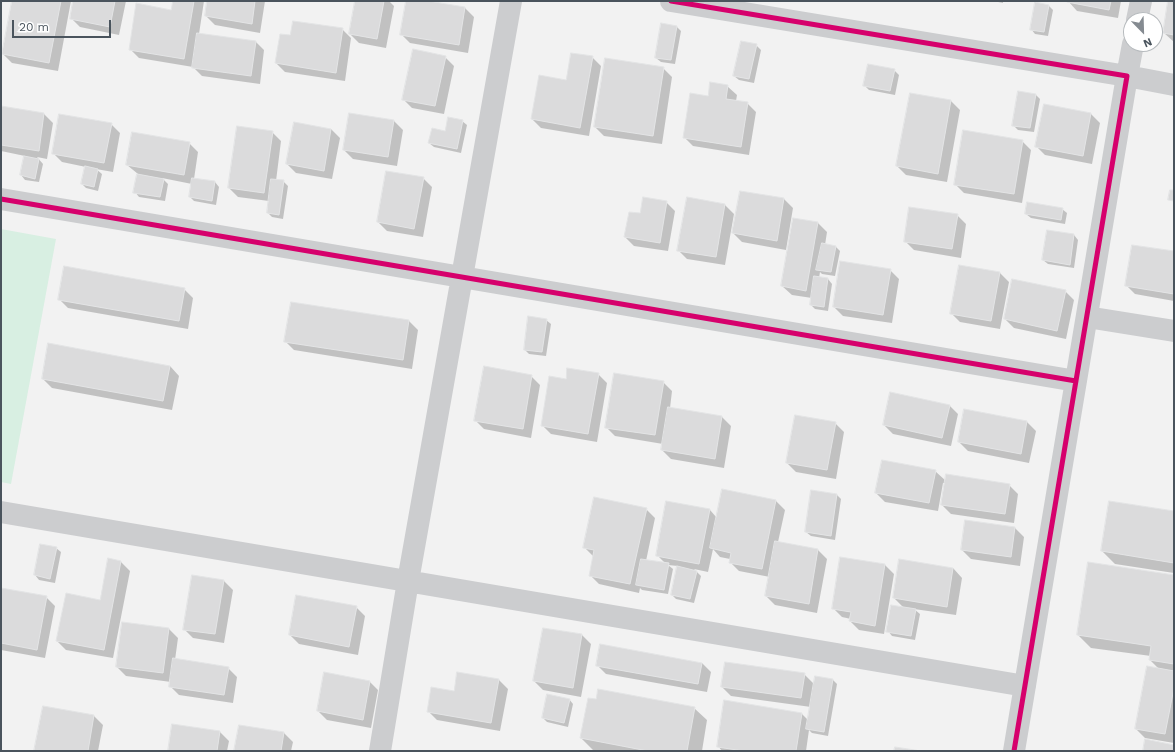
<!DOCTYPE html>
<html>
<head>
<meta charset="utf-8">
<style>
	body { margin:0 }
	#map { position:relative; width:1175px; height:752px; overflow:hidden; background:#f2f2f2; font-family:"Work Sans",sans-serif }
	canvas { display:block }
	.frame { position:absolute; inset:0; border:2px solid #4a545d; pointer-events:none }
	.north { position:absolute; left:1123px; top:12px; width:40px; height:40px; box-sizing:border-box; background:#fff; border:1px solid #b7bbbe; border-radius:50%; rotate:157deg; font-size:11px; font-weight:700; line-height:16px; text-align:center; color:#4a545d }
	.north::after { content:''; display:block; margin:auto; width:14px; height:18px; background:#858b91; clip-path:polygon(50% 0,100% 100%,50% 72%,0 100%) }
	.scale { position:absolute; left:12px; top:20px; width:99px; height:18px; box-sizing:border-box; border:2px solid #4a545d; border-top:0; padding-left:5px; font-size:12px; line-height:14px; white-space:nowrap; color:#4a545d; -webkit-text-stroke:3px #fff; paint-order:stroke }
</style>
</head>
<body>
<div id="map">
<canvas width="1175" height="752"></canvas>
<div class="frame"></div>
<div class="north">N</div>
<div class="scale">20 m</div>
</div>
<script>
const ctx = document.querySelector('canvas').getContext('2d');
ctx.lineJoin = 'round';
function paint(path, color) {
  ctx.fillStyle = color;
  ctx.fill(path, 'evenodd');
}
function strokePath(path, color, width, dash) {
  ctx.strokeStyle = color;
  ctx.lineWidth = width;
  ctx.lineCap = dash ? 'butt' : 'round';
  ctx.setLineDash(dash || []);
  ctx.stroke(path);
}
paint(new Path2D(`
	M1,229L56,239L11,484L1,482Z`), '#d8efe2');
paint(new Path2D(`
	M13,1H71L58,71L12,63L3,54Z
	M74,1H126L119,35L80,27L71,18Z
	M174,1H204L199,34L255,41L264,50L260,84L202,76L193,67L139,58L130,49L172,11Z
	M208,1H265L260,33L215,25L206,16Z
	M356,1H389L394,6L386,48L359,43L350,34Z
	M407,1H422L465,8L474,17L468,53L410,43L401,34Z
	M993,1H1003V3Z
	M1068,1H1121L1118,18L1077,11Z
	M1169,1H1174V42L1164,33Z
	M1049,6L1053,10L1048,36L1035,34L1031,29Z
	M676,26L681,31L675,64L661,62L656,58Z
	M342,29L351,38L345,81L285,72L276,63L291,37Z
	M756,45L761,50L754,83L739,80L734,76Z
	M445,57L454,66L444,114L412,108L403,99Z
	M592,57L601,66L589,136L541,128L532,119L539,76L567,81Z
	M663,68L672,77L662,144L604,136L595,127Z
	M894,70L899,75L895,95L869,90L864,85Z
	M727,86L737,95L736,101L747,103L756,112L749,155L693,146L684,137L708,97Z
	M1036,95L1040,99L1034,132L1018,130L1013,125Z
	M951,101L960,110L947,182L906,175L897,166Z
	M1044,105L1091,114L1100,123L1092,164L1045,155L1036,146Z
	M1,107L44,114L53,123L47,159L37,157L43,164L39,182L25,180L21,175L25,156L1,151Z
	M394,121L403,130L397,166L353,159L344,150Z
	M462,121L467,125L461,153L434,147L429,143Z
	M111,124L120,133L113,172L96,169L102,174L98,191L86,188L82,184L86,167L62,162L53,153Z
	M331,129L340,138L332,179L296,173L287,164Z
	M272,132L281,141L276,181H283L288,186L283,219L272,217L268,213L269,201L238,197L229,188Z
	M1022,141L1031,150L1022,203L964,193L955,184Z
	M189,143L198,152L194,179L215,182L219,187L216,205L194,201L190,197L192,184L162,178L168,184L165,201L139,197L135,192L138,174L127,165Z
	M423,178L432,187L423,237L387,231L378,222Z
	M741,192L784,199L793,208L786,250L742,242L733,233Z
	M666,202L675,211L668,251L634,246L625,237L641,215Z
	M725,205L734,214L725,265L687,259L678,250Z
	M1062,209L1067,213L1065,224L1031,218L1026,214Z
	M957,215L966,224L961,258L914,250L905,241Z
	M794,219L818,223L827,232L825,245L836,247L840,251L835,276L822,274L820,272L819,278L828,279L832,284L828,311L815,309L811,305L812,298L792,295L782,286Z
	M1048,231L1074,235L1078,240L1074,268L1048,264L1043,260Z
	M1174,252V301L1135,294L1126,285Z
	M890,270L899,279L892,323L843,316L834,307Z
	M1000,273L1009,282L1000,329L960,322L951,313Z
	M184,289L193,298L188,329L68,308L59,299Z
	M1065,291L1074,300L1066,339L1014,328L1005,319Z
	M292,303L409,321L418,330L412,369L294,350L285,341Z
	M546,320L551,324L546,356L529,354L525,350Z
	M170,366L179,376L172,410L52,388L43,379Z
	M598,374L607,383L597,442L551,434L542,425L567,380Z
	M531,376L540,385L531,438L484,429L475,420Z
	M663,382L672,391L670,408L722,417L731,426L724,468L671,459L662,450L663,444L615,436L606,427Z
	M949,405L958,414L951,446L893,434L884,425Z
	M1027,422L1036,431L1029,463L968,451L959,442Z
	M835,423L844,432L836,479L796,472L787,463Z
	M935,471L946,481L1009,485L1018,494L1014,523L951,514L942,505L945,483H943L938,511L885,502L876,493Z
	M837,495L841,499L835,540L811,536L806,532Z
	M776,501L785,510L778,542L818,550L827,559L817,613L775,605L766,596L770,577L739,571L730,562V559L720,557L713,549L708,572L694,569L701,576L694,603L676,599L672,595L678,566L668,565L673,569L668,594L642,590L640,588L639,593L599,584L590,575L593,556L584,547L646,509L655,518L646,561L666,564L657,555L710,510L717,518Z
	M1174,512V573L1115,564L1102,551Z
	M1015,528L1024,537L1020,566L971,559L962,550Z
	M56,548L61,552L55,583L39,580L35,575Z
	M841,558L885,565L894,574L884,634L859,630L850,621L851,619L842,617L833,608Z
	M121,562L130,571L113,658L66,650L57,641L101,601Z
	M953,568L962,578L956,615L914,609L920,614L915,640L892,636L888,631L904,608L894,598Z
	M193,576L224,581L233,590L224,643L193,638L184,629Z
	M1174,576V743L1145,738L1136,729L1160,670L1150,660L1151,656L1091,648L1078,635Z
	M1,589L46,597L55,606L45,658L1,650Z
	M356,607L365,616L358,655L299,644L290,635Z
	M123,624L169,629L178,638L175,660L228,668L237,677L233,703L179,695L170,686L171,682L126,676L117,667Z
	M582,635L591,644L581,697L543,690L534,681Z
	M702,663L711,672L707,692L606,674L597,665Z
	M804,674L815,685L816,677L833,680L837,684L828,736L812,733L809,730L806,751H722L718,746L802,714L809,721L811,707L731,696L722,687Z
	M499,680L508,689L500,731L437,720L428,711L455,692Z
	M369,681L378,690L371,728L327,720L318,711Z
	M569,699L573,704L568,727L547,722L543,718Z
	M694,708L707,720L702,751H594L581,738Z
	M94,716L103,725L98,751H35Z
	M220,732L229,741L227,751H169Z
	M284,733L293,742L291,751H235Z`), '#0003');
const building = new Path2D(`
	M12,1H61L49,63L2,54Z
	M73,1H115L110,27L70,19Z
	M173,1H194L184,59L129,50L136,3L171,10Z
	M207,1H255L252,24L205,16Z
	M355,1H384L377,39L349,34Z
	M406,1H428L465,7L459,45L400,35Z
	M1067,1H1111L1109,10L1067,2Z
	M1168,1H1174V35L1163,33Z
	M1035,2L1049,5L1044,32L1030,30Z
	M293,21L343,28L336,73L275,63L280,34L290,35Z
	M661,23L677,26L671,60L655,58Z
	M197,33L256,41L251,76L192,68Z
	M741,41L757,44L749,79L733,76Z
	M413,49L446,56L435,106L402,100Z
	M571,53L593,56L580,128L531,119L539,75L566,80Z
	M605,58L664,67L653,136L594,127Z
	M868,64L895,69L890,91L863,86Z
	M710,82L728,85L726,99L748,102L741,147L683,138L690,93L708,96Z
	M1018,91L1036,94L1030,128L1012,126Z
	M910,93L951,100L938,174L896,166Z
	M1044,104L1091,113L1083,156L1035,147Z
	M1,106L44,113L39,151L1,145Z
	M349,113L394,120L388,157L343,150Z
	M59,114L112,123L104,163L52,154Z
	M448,117L463,120L457,149L428,143L432,128L445,131Z
	M294,122L331,129L324,171L286,164Z
	M237,126L273,131L264,193L228,188Z
	M963,130L1023,140L1014,194L954,185Z
	M132,132L190,142L184,175L126,165Z
	M24,156L39,159L35,179L20,175Z
	M85,166L98,169L94,187L81,184Z
	M386,171L424,177L414,229L377,222Z
	M137,174L164,179L160,197L133,193Z
	M192,178L215,181L212,201L189,197Z
	M271,179L284,180L279,215L267,213Z
	M1170,190H1174V201L1168,200Z
	M740,191L784,198L777,241L732,233Z
	M643,197L667,201L660,243L624,237L629,212L640,213Z
	M687,197L725,204L716,257L677,251Z
	M1027,202L1063,208L1061,220L1025,214Z
	M909,207L958,214L952,249L904,242Z
	M793,218L818,222L806,291L781,286Z
	M1047,230L1074,234L1070,265L1042,260Z
	M822,243L836,246L831,272L816,270Z
	M1132,245L1174,251V294L1125,286Z
	M840,261L891,269L883,315L833,307Z
	M959,265L1000,272L991,321L950,314Z
	M64,266L185,288L179,321L58,300Z
	M814,276L828,278L824,307L810,305Z
	M1012,279L1066,290L1057,331L1004,319Z
	M291,302L409,320L403,360L284,342Z
	M528,316L547,319L542,352L524,350Z
	M48,343L170,366L163,401L42,379Z
	M484,366L532,375L523,429L474,421Z
	M567,368L599,373L588,434L541,426L549,376L566,379Z
	M614,373L664,381L655,435L605,428Z
	M890,392L950,405L942,438L883,425Z
	M668,407L722,416L715,459L661,450Z
	M964,409L1027,421L1021,454L958,442Z
	M795,415L836,422L827,470L786,463Z
	M882,460L936,470L929,503L875,493Z
	M946,474L1010,484L1005,514L941,505Z
	M722,489L776,500L762,569L729,563L731,553L710,548Z
	M811,490L837,494L831,536L805,532Z
	M594,497L647,508L630,584L589,576L594,550L583,548Z
	M666,501L710,509L699,564L656,556Z
	M1109,501L1174,511V563L1101,551Z
	M965,520L1015,527L1011,557L961,550Z
	M775,541L818,549L809,604L765,596Z
	M40,544L57,547L50,579L34,575Z
	M840,557L885,564L875,626L849,621L851,612L832,609Z
	M108,558L121,561L104,650L56,641L66,593L100,600Z
	M641,559L669,563L664,590L636,585Z
	M899,559L953,568L947,607L893,598Z
	M1088,562L1174,575V664L1149,660L1151,646L1077,635Z
	M677,566L697,571L690,599L671,595Z
	M192,575L224,580L215,634L183,630Z
	M1,588L47,596L37,650L1,643Z
	M296,595L357,606L349,647L289,635Z
	M891,605L916,609L911,636L886,632Z
	M122,622L169,628L163,673L116,667Z
	M543,628L582,634L573,688L533,681Z
	M600,644L702,663L698,684L596,666Z
	M173,658L229,667L224,695L169,687Z
	M725,662L805,673L801,698L721,687Z
	M1147,666L1174,671V688L1165,734L1135,729Z
	M324,672L370,681L363,720L317,711Z
	M457,672L499,679L491,723L427,712L431,687L454,691Z
	M815,676L833,679L824,732L806,729Z
	M598,689L695,707L687,751H648L580,738L588,698L596,699Z
	M547,694L570,699L564,723L542,718Z
	M724,700L802,713L796,751H744L717,747Z
	M43,706L94,715L88,751H34Z
	M172,724L220,731L217,751H168Z
	M239,725L284,732L281,751H234Z
	M1145,739L1174,745V751H1143Z
	M895,747L921,751H894Z`);
paint(building, '#dbdbdc');
strokePath(building, '#e3e4e5', 1);
strokePath(new Path2D(`
	M671,1L1127,76L1014,751
	M1137,20L1141,1
	M1133,44L1127,76L1174,85
	M1,199L1076,381
	M1087,317L1174,331
	M1,512L1025,686
	M380,751L408,581L511,1`), '#cccdcf', 22);
strokePath(new Path2D(`
	M671,1L1127,76L1014,751
	M1,199L1076,381`), '#d6006c', 5);
</script>
</body>
</html>
